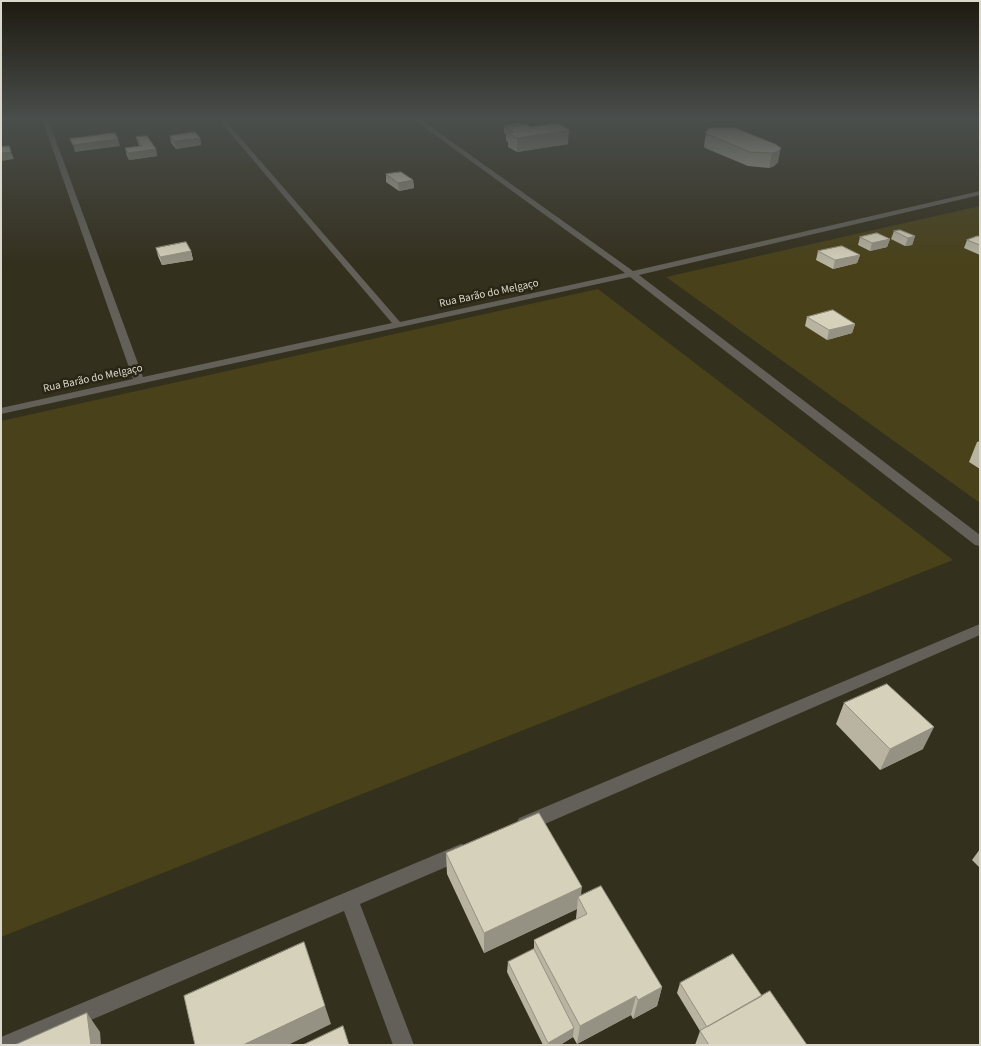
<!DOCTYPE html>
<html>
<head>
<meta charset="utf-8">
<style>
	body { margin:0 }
	#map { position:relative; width:981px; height:1046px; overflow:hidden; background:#34301e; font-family:"Source Sans 3",sans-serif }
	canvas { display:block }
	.frame { position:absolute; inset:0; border:2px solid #dad7cc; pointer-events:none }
</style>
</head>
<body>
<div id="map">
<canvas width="981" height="1046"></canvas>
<div class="frame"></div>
</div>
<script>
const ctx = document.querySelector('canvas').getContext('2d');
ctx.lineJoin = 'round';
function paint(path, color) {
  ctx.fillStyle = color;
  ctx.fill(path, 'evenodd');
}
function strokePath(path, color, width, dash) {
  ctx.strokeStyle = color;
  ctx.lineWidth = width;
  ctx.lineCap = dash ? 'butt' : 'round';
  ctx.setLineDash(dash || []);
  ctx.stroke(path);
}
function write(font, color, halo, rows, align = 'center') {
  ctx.font = font + ' "Source Sans 3",sans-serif';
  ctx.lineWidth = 5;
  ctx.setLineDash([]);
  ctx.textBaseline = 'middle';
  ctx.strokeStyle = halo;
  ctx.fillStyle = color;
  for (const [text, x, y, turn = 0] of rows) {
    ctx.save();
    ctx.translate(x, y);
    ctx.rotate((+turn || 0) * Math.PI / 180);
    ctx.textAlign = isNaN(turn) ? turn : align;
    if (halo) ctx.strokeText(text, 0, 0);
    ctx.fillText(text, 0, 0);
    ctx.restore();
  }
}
paint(new Path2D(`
	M980,206V503L666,277Z
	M598,289L953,560L1,937V421Z`), '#494119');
paint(new Path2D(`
	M42,119H48L143,377L392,323L218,119H224L400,322L625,273L413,119H420L633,271L980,191V195L639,275L980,535V546L975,545L630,277L1,414V408L133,379Z
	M980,624V635L531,830L525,832L519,830L516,824L519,818Z
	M461,844L467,846L470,852L467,858L360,904L414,1045H393L344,911L33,1045H1V1037Z`), '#626058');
paint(new Path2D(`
	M504,126L531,127L568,144L517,152L508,147V142L506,141V134L504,133Z
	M706,132L775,144L778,162L774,166L769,168L748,166L705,148L704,146Z
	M170,136L200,138L201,145L176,149L171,143Z
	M136,137L156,149L157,156L129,160L127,156L125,148L139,146Z
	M386,174L413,180L414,188L399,191L386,182Z
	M894,231L915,236L912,245L905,246L891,239Z
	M860,237L890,239L887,247L870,251L858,245Z
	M980,237V255L964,248L967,240Z
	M156,248L191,251L193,260L162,265L158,256Z
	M818,251L860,255L857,263L833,269L816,260Z
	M807,317L855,324L852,333L827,340L805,326Z
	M980,441V469L969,462L977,442Z
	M844,703L923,749L880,770L836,724Z
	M980,849V868L972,860Z
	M446,853L581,896L662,987L657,1006L633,1019L631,1015L577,1044L573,1037L560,1045H543L507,972L508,962L534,949V940L576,919V918L577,909L484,953L447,874Z
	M680,983L762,996L807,1045H695L700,1031L677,993Z`), '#b8b4a1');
paint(new Path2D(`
	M569,130L568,144L517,152V138Z
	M200,138L201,145L176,149L174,141Z
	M118,139L120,146L75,152L73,145Z
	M781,148L778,162L774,166L769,168L772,153Z
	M156,149L157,156L129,160L128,153Z
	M11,152L14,159L1,161V153Z
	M413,180L414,188L399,191L398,183Z
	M915,236L912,245L905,246L908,238Z
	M890,239L887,247L870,251L872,243Z
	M191,251L193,260L162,265L160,257Z
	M860,255L857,263L833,269L835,260Z
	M855,324L852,333L827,340L829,330Z
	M934,727L923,749L880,770L890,749Z
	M582,887L580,902L578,897L577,909L484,953V933Z
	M662,987L657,1006L633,1019L638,1000Z
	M636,996L631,1015L577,1044L580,1026Z
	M325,1006L331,1024L288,1045H243Z
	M87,1013L100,1032L101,1045H91Z
	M574,1028L573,1037L560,1045H548V1043Z`), '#969283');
const building = new Path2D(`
	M520,123L523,125L507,127L504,126Z
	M557,123L569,130L517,138L508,133L514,132L506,127L526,124L531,127Z
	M710,128H735L775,144L781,148L777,152L772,153L750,152L707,134L706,132Z
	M195,132L200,138L174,141L170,136Z
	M115,133L118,139L73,145L70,139Z
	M147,136L156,149L128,153L125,148L142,146L136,137Z
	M9,146L11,152L1,153V147Z
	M401,172L413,180L398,183L386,174Z
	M900,230L915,236L908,238L894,231Z
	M877,233L890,239L872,243L860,237Z
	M978,236L980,237V245L967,240Z
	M186,242L191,251L160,257L156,248Z
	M842,246L860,255L835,260L818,251Z
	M833,310L855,324L829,330L807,317Z
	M887,684L934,727L890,749L844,703Z
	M539,813L582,887L484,933L446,853Z
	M601,886L662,987L638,1000L636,996L580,1026L534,940L587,914L578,897Z
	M304,942L325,1006L243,1045H195L184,996Z
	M534,949L574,1028L548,1043L508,962Z
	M733,954L762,996L707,1027L680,983Z
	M770,991L807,1045H709L700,1031Z
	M87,1013L91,1045H15Z
	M343,1026L349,1045H303Z`);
paint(building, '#d6d1bb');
strokePath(building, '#969283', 1);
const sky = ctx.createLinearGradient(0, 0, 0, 266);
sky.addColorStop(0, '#1d1a10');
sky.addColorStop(0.45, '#4a4e4c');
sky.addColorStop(1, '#4a4e4c00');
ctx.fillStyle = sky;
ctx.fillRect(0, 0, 981, 266);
write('11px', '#dad7cc', '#2a2615', [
	["Rua Barão do Melgaço",489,294,-12],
	["Rua Barão do Melgaço",93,379,-12]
]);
</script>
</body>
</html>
